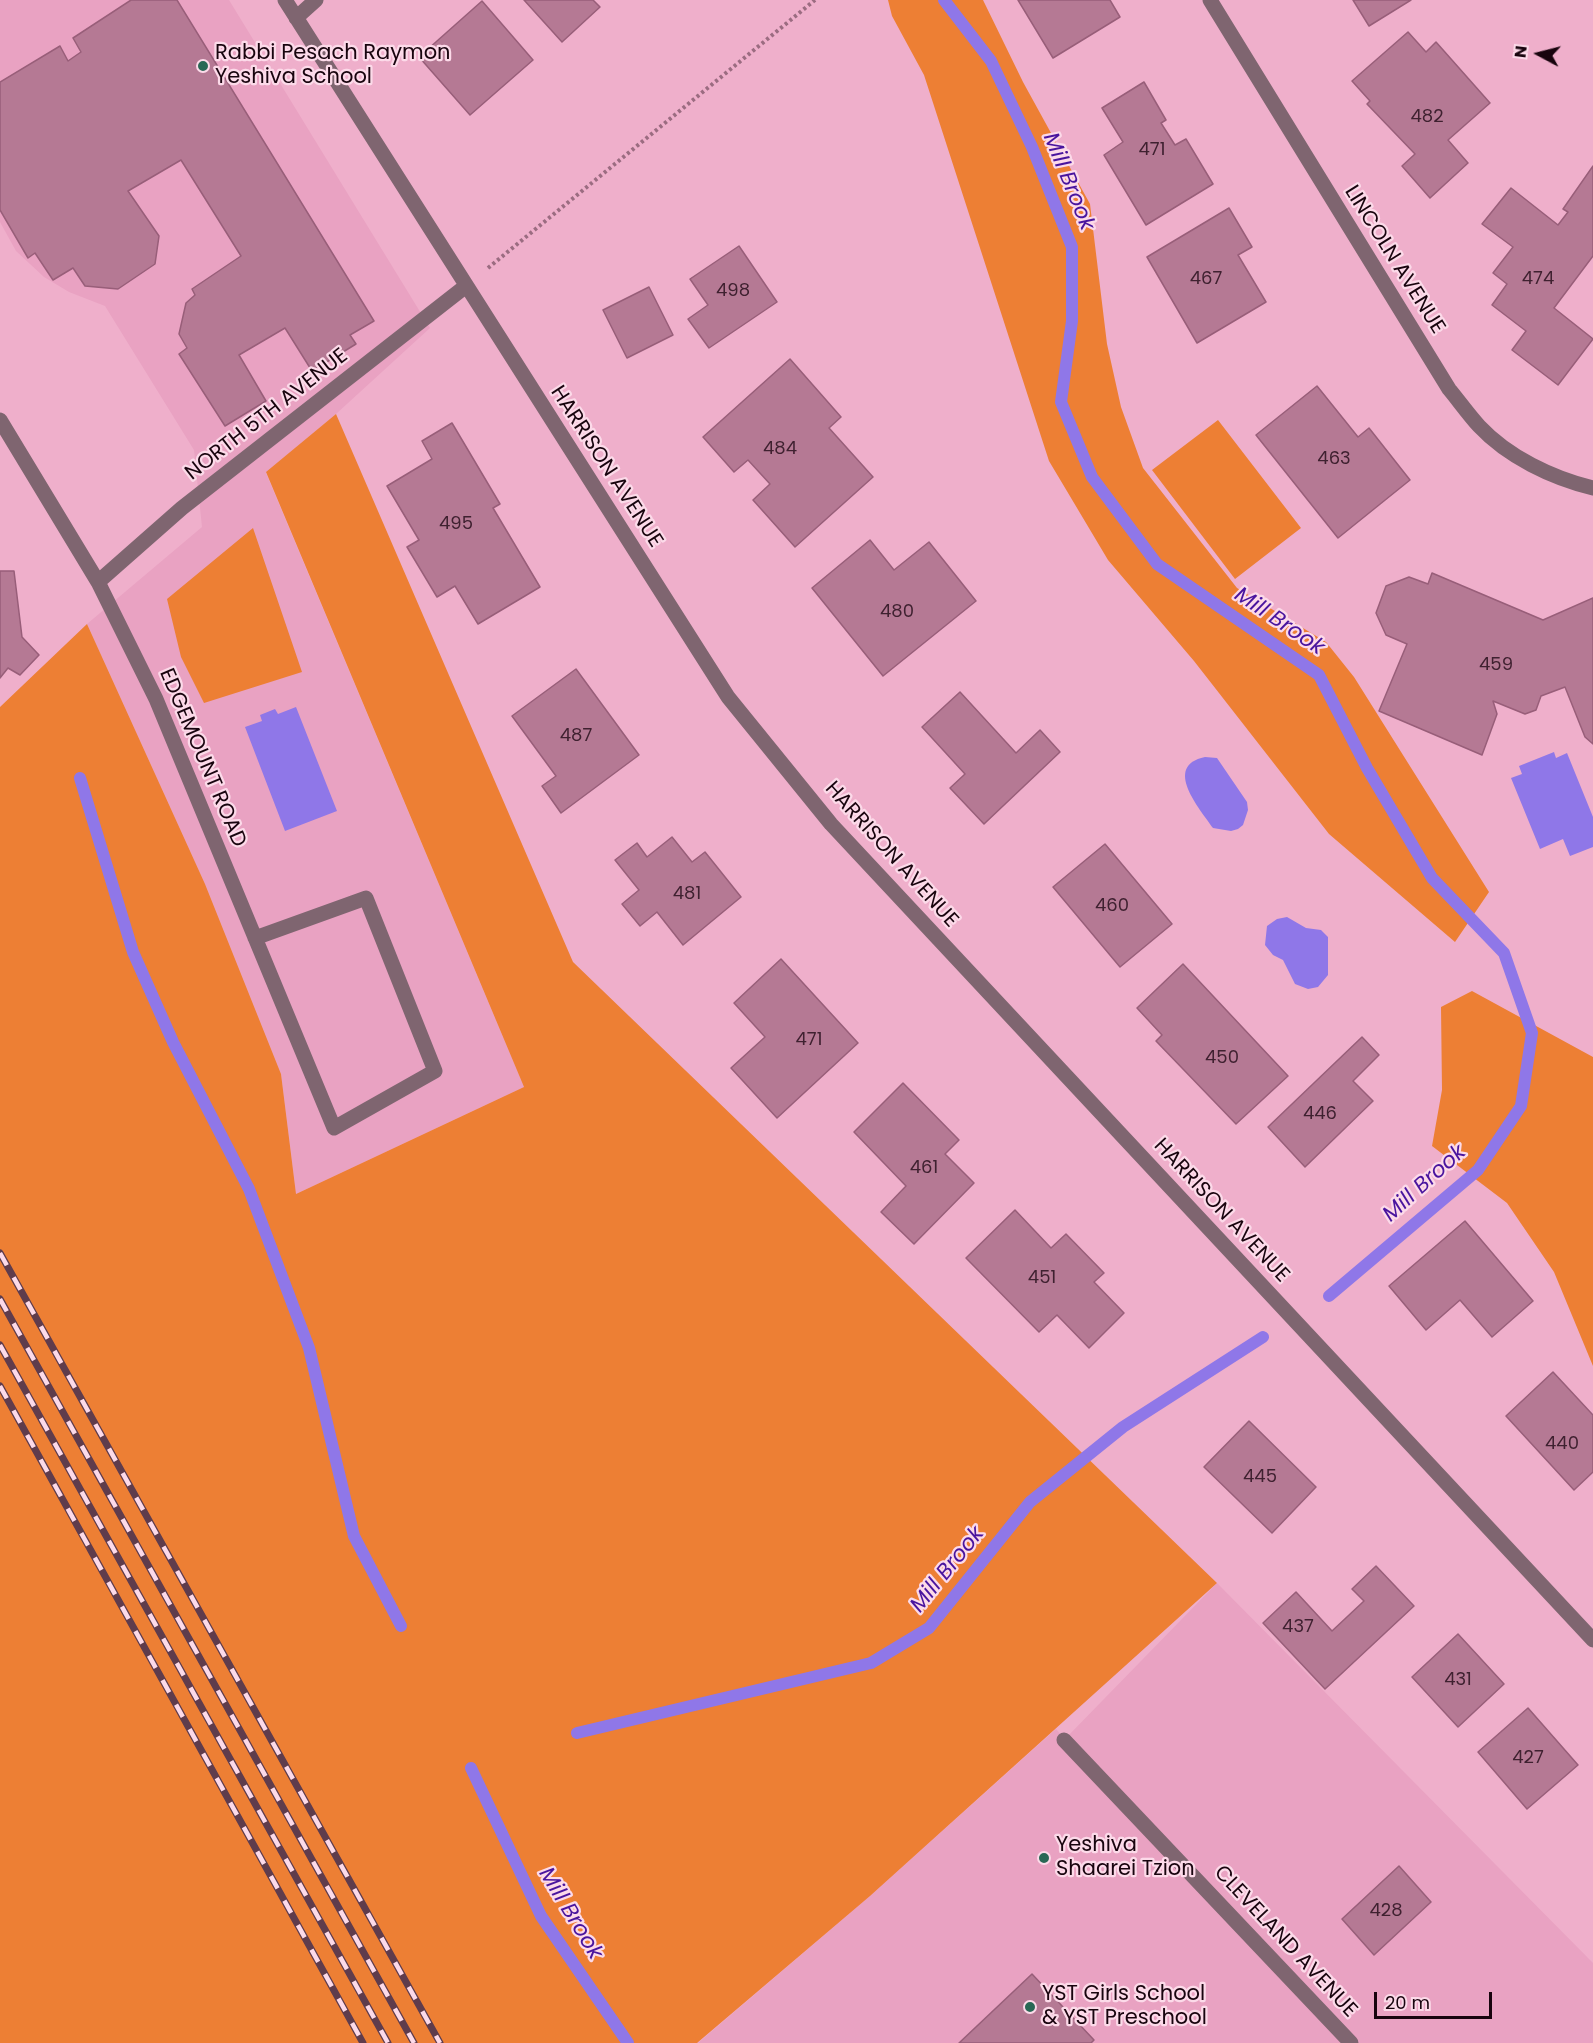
<!DOCTYPE html>
<html>
<head>
<meta charset="utf-8">
<style>
	body { margin:0 }
	#map { position:relative; width:1593px; height:2043px; overflow:hidden; background:#efafcb; font-family:Poppins,sans-serif }
	canvas { display:block }
	.north { position:absolute; left:1509px; top:24px; width:60px; height:60px; -webkit-text-stroke:4px #fcdae9; paint-order:stroke; rotate:277deg; font-size:16px; font-weight:700; line-height:24px; text-align:center; color:#18040e }
	.north::after { content:''; display:block; margin:auto; width:21px; height:27px; background:#18040e; clip-path:polygon(50% 0,100% 100%,50% 72%,0 100%) }
	.scale { position:absolute; left:1374px; top:1992px; width:118px; height:27px; box-sizing:border-box; border:3px solid #18040e; border-top:0; padding-left:8px; font-size:18px; line-height:21px; white-space:nowrap; color:#18040e; -webkit-text-stroke:4px #fcdae9; paint-order:stroke }
</style>
</head>
<body>
<div id="map">
<canvas width="1593" height="2043"></canvas>
<div class="north">N</div>
<div class="scale">20 m</div>
</div>
<script>
const ctx = document.querySelector('canvas').getContext('2d');
ctx.lineJoin = 'round';
function paint(path, color) {
  ctx.fillStyle = color;
  ctx.fill(path, 'evenodd');
}
function strokePath(path, color, width, dash) {
  ctx.strokeStyle = color;
  ctx.lineWidth = width;
  ctx.lineCap = dash ? 'butt' : 'round';
  ctx.setLineDash(dash || []);
  ctx.stroke(path);
}
function write(font, color, halo, rows, align = 'center') {
  ctx.font = font + ' Poppins,sans-serif';
  ctx.lineWidth = 4.5;
  ctx.setLineDash([]);
  ctx.textBaseline = 'middle';
  ctx.strokeStyle = halo;
  ctx.fillStyle = color;
  for (const [text, x, y, turn = 0] of rows) {
    ctx.save();
    ctx.translate(x, y);
    ctx.rotate((+turn || 0) * Math.PI / 180);
    ctx.textAlign = isNaN(turn) ? turn : align;
    if (halo) ctx.strokeText(text, 0, 0);
    ctx.fillText(text, 0, 0);
    ctx.restore();
  }
}
paint(new Path2D(`
	M0,0H229L430,328L336,414L266,473L524,1087L296,1194L281,1074L205,884L87,624L202,527L194,450L105,306L69,292L44,277L16,251L0,222Z
	M1217,1583L1593,1963V2043H1091L1094,2040L1032,1974L959,2043H698L870,1896L1056,1729L1065,1739Z`), '#e9a2c2');
paint(new Path2D(`
	M888,0H983L1023,82L1090,204L1107,344L1121,407L1143,468L1237,588L1326,642L1354,677L1489,892L1455,942L1329,834L1194,661L1108,560L1049,461L924,75L892,16Z
	M336,414L573,962L1217,1583L870,1896L697,2043H0V707L87,624L205,884L281,1074L296,1194L524,1087L266,472Z
	M1218,420L1301,528L1235,579L1152,470Z
	M253,528L302,672L204,703L181,657L167,599Z
	M1472,991L1593,1057V1366L1554,1272L1507,1203L1432,1146L1442,1090L1441,1007Z`), '#ed7f34');
paint(new Path2D(`
	M296,707L337,811L285,831L245,727L262,721L260,715L275,709L278,714Z
	M1554,752L1556,758L1567,753L1593,817V847L1570,856L1563,839L1540,849L1511,778L1522,774L1519,766Z
	M1205,757L1217,758L1247,802L1248,810L1243,825L1238,829L1231,831L1213,828C1200,809 1162,766 1205,757Z
	M1287,917L1306,928L1321,930L1328,937V975L1318,987L1308,989L1295,984L1283,960L1273,955L1265,945L1267,926L1277,919Z`), '#8f77e8');
strokePath(new Path2D(`
	M944,0L991,61L1032,147L1072,247V321L1061,402L1092,477L1157,564L1319,675L1367,768L1432,878L1504,953L1532,1033L1521,1106L1478,1170L1329,1296
	M80,778L133,952L173,1042L249,1189L309,1348L354,1536L401,1626
	M577,1733L871,1663L929,1628L1030,1502L1123,1427L1263,1337
	M471,1768L541,1916L628,2043`), '#8f77e8', 12);
const building = new Path2D(`
	M131,0H177L374,321L350,335L356,344L312,371L285,328L239,355L266,401L225,426L179,354L187,348L179,334L186,303L195,295L192,289L241,256L181,160L128,191L159,236L155,264L118,289L85,286L73,268L53,280L35,253L28,258L0,210V82L60,46L68,61L81,52L73,38Z
	M524,0H593L600,7L562,42Z
	M1018,0H1110L1120,17L1053,58Z
	M1353,0H1411L1369,26Z
	M482,1L533,60L470,115L419,57Z
	M1408,32L1426,52L1436,42L1490,103L1448,140L1468,163L1430,198L1402,166L1415,154L1367,104L1370,101L1352,81Z
	M1144,82L1166,120L1161,123L1175,145L1186,139L1213,184L1146,225L1104,155L1123,142L1102,108Z
	M1593,166V256L1554,308L1593,339L1558,385L1512,350L1526,331L1492,305L1507,284L1493,273L1513,247L1482,224L1511,188L1558,225L1568,212L1563,209Z
	M1229,208L1252,247L1238,255L1266,302L1197,343L1147,257Z
	M739,246L777,302L709,348L688,319L708,305L690,279Z
	M649,287L673,335L627,358L603,310Z
	M790,359L841,417L829,428L873,477L795,547L753,500L770,484L748,460L734,472L703,437Z
	M1317,386L1358,437L1369,428L1410,480L1338,538L1256,435Z
	M452,423L500,504L493,508L540,587L478,624L455,586L437,597L407,547L419,540L387,486L432,459L422,441Z
	M870,540L894,570L929,542L976,601L883,676L812,588Z
	M0,571H14L22,637L39,655L20,675L8,668L0,678Z
	M1432,573L1543,620L1593,598V744L1585,737L1565,687L1541,696L1536,710L1525,714L1493,701L1497,714L1482,755L1379,711L1407,644L1386,635L1376,613L1386,586L1409,577L1428,584Z
	M576,669L639,755L561,813L542,786L556,776L512,716Z
	M960,692L1016,753L1040,730L1060,752L984,824L950,788L965,774L922,727Z
	M672,837L692,862L705,852L741,897L683,945L657,912L640,926L622,904L639,890L615,860L637,843L647,857Z
	M1105,844L1172,924L1120,967L1053,887Z
	M781,959L858,1043L777,1118L731,1068L765,1037L734,1003Z
	M1183,964L1288,1076L1236,1124L1156,1041L1162,1035L1137,1008Z
	M1362,1037L1379,1055L1353,1081L1373,1101L1305,1167L1268,1127Z
	M903,1083L959,1140L945,1154L974,1183L914,1244L881,1212L906,1186L854,1132Z
	M1015,1210L1051,1248L1066,1234L1104,1273L1094,1282L1124,1313L1089,1348L1057,1315L1039,1332L966,1258Z
	M1465,1221L1533,1301L1492,1337L1460,1300L1426,1330L1389,1286Z
	M1553,1372L1593,1415V1472L1574,1490L1506,1416Z
	M1249,1421L1316,1487L1272,1533L1204,1467Z
	M1376,1566L1414,1606L1325,1689L1263,1623L1296,1592L1332,1631L1364,1601L1352,1589Z
	M1458,1634L1504,1684L1458,1727L1412,1677Z
	M1528,1708L1578,1765L1527,1809L1478,1752Z
	M1399,1866L1431,1902L1374,1955L1342,1919Z
	M1032,1974L1094,2040L1091,2043H959Z`);
paint(building, '#b57994');
strokePath(building, '#985e79', 1.5);
strokePath(new Path2D(`
	M488,268L815,0`), '#9b6c81', 4, [3, 3]);
strokePath(new Path2D(`
	M285,0L728,697L831,824L1593,1640
	M1210,0L1449,389C1459,401 1468,414 1479,426C1508,457 1552,478 1593,488
	M296,18L316,0
	M0,420L98,582L156,699L334,1128L435,1071L366,898L255,938
	M98,582L182,508L466,286
	M1064,1740L1351,2043`), '#7f6570', 15);
const rail = new Path2D(`
	M0,1253L440,2043
	M0,1299L414,2043
	M0,1345L388,2043
	M0,1386L363,2043`);
strokePath(rail, '#5f3c4c', 7);
strokePath(rail, '#fcdae9', 4.5, [14]);
for (const [x, y, r, color] of [
	[203,66,6,"#296855"],
	[1044,1858,6,"#296855"],
	[1030,2007,6,"#296855"]
]) {
  const dot = new Path2D();
  dot.arc(x, y, r, 0, 2 * Math.PI);
  ctx.fillStyle = color;
  ctx.fill(dot);
  strokePath(dot, '#fcdae9', 2);
}
write('18px', '#3f2130', null, [
	["482",1427,117],
	["471",1152,150],
	["467",1206,279],
	["474",1538,279],
	["498",733,291],
	["484",780,449],
	["463",1334,459],
	["495",456,524],
	["480",897,612],
	["459",1496,665],
	["487",576,736],
	["481",687,894],
	["460",1112,906],
	["471",809,1040],
	["450",1222,1058],
	["446",1320,1114],
	["461",924,1168],
	["451",1042,1278],
	["440",1562,1444],
	["445",1260,1477],
	["437",1298,1627],
	["431",1458,1680],
	["427",1528,1758],
	["428",1386,1911]
]);
write('21px', '#18040e', '#fcdae9', [
	["Rabbi Pesach Raymon",215,54],
	["Yeshiva School",215,78],
	["Yeshiva",1056,1846],
	["Shaarei Tzion",1056,1870],
	["YST Girls School",1042,1995],
	["& YST Preschool",1042,2019]
], 'left');
write('21px', '#18040e', '#fcdae9', [
	["LINCOLN AVENUE",1394,260,58],
	["NORTH 5TH AVENUE",267,415,-38],
	["HARRISON AVENUE",606,467,57],
	["EDGEMOUNT ROAD",202,758,67],
	["HARRISON AVENUE",891,855,48],
	["HARRISON AVENUE",1221,1211,47],
	["CLEVELAND AVENUE",1285,1942,47]
]);
write('italic 22px', '#49149e', '#fcdae9', [
	["Mill Brook",1068,182,68],
	["Mill Brook",1279,622,34],
	["Mill Brook",1425,1184,-42],
	["Mill Brook",948,1570,-51],
	["Mill Brook",570,1914,59]
]);
</script>
</body>
</html>
